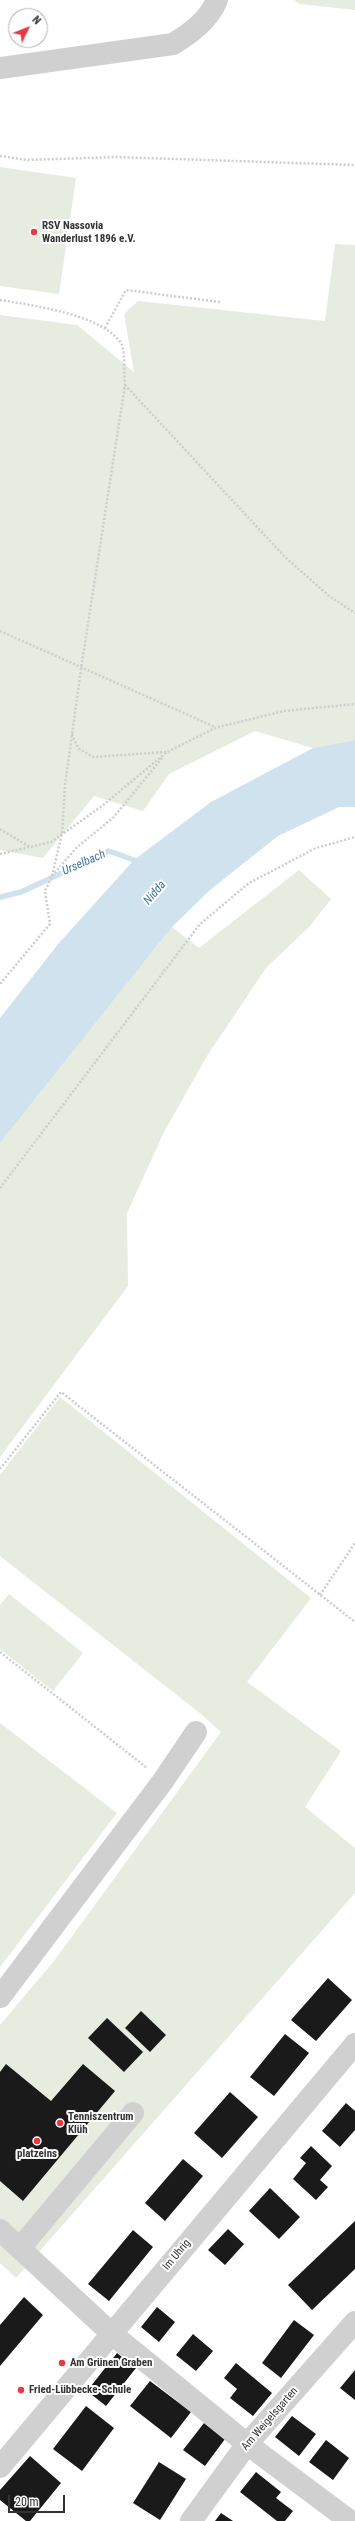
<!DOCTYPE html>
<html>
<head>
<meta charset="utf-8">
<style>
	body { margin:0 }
	#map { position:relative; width:355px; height:2521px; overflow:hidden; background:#fff; font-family:"Roboto Condensed",sans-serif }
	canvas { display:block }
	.north { position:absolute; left:8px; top:8px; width:40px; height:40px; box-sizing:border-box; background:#fff; border:1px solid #adadad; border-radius:50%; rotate:47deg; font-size:11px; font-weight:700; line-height:16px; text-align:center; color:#333 }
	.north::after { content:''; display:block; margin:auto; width:14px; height:18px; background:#e63946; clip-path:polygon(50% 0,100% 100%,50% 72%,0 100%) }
	.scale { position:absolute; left:8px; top:2495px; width:57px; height:18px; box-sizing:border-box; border:2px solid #333; border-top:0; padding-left:5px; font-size:12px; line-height:14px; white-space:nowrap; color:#333; -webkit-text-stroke:3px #fff; paint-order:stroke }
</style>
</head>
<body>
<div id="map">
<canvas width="355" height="2521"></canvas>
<div class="north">N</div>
<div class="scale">20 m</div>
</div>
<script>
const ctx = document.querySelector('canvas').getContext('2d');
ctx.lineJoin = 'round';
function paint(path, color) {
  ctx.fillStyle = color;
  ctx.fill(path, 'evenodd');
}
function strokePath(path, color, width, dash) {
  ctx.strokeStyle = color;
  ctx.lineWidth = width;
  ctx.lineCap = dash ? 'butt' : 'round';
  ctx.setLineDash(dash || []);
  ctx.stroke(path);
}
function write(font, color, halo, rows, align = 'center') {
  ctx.font = font + ' "Roboto Condensed",sans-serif';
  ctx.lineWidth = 4;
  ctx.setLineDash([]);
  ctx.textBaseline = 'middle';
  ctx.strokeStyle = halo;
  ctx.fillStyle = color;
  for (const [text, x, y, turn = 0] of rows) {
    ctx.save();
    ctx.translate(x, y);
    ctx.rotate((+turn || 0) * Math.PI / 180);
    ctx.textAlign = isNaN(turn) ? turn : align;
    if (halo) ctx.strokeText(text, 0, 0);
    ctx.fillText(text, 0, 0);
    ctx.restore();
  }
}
paint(new Path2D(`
	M294,0H355V10L300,4Z
	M0,167L76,178L59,294L0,286Z
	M335,244L355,245V740L313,748L255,731L169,774L143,811L94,796L43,858L0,850V315L77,325L134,372L124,314L138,301L325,321Z
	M299,870L331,899L310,926L266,968L207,1056L164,1132L127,1213L128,1286L0,1457V1143L172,927L199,948Z
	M60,1397L311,1598L247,1682L341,1751L305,1807L355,1848V1893L16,2278L0,2263V2025L54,1961L221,1732L201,1714L0,1556V1475Z
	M9,1594L83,1653L53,1691L0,1649V1605Z
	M0,1723L117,1813L0,1967Z`), '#e6ecdf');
paint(new Path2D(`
	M355,740V807H339L278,836L210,890L172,927L0,1143V1018L59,943L134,860L211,802L313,748Z`), '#cfe2ee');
strokePath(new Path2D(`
	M0,897L21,892L109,851L134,860L139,864`), '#cfe2ee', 5.5);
paint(new Path2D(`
	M328,1978L352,2000L316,2041L291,2020Z
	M141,2011L166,2035L150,2052L125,2028Z
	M107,2018L143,2052L124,2072L88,2038Z
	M285,2034L309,2053L274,2096L250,2077Z
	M6,2064L51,2101L83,2064L115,2091L23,2201L0,2181V2072Z
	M230,2092L258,2117L222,2158L194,2133Z
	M346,2103L355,2111V2130L340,2147L322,2131Z
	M311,2146L332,2166L320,2180L328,2187L316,2200L293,2179L306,2163L300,2158Z
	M183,2159L203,2176L165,2221L145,2203Z
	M270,2188L300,2217L279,2239L249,2211Z
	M355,2221V2269L312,2310L288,2285Z
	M228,2229L244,2244L225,2265L208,2250Z
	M133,2230L153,2247L109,2301L88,2284Z
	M24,2297L43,2315L0,2366V2325Z
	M157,2307L175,2322L159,2342L141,2327Z
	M294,2320L314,2335L281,2378L262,2363Z
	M193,2334L213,2351L196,2371L176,2355Z
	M117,2353L136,2368L106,2406L87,2391Z
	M236,2363L272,2393L253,2416L230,2398L237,2389L224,2378Z
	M355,2370V2400L340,2388Z
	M150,2381L191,2412L171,2438L130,2406Z
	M86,2406L114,2428L82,2471L53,2449Z
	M292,2416L316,2434L299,2456L275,2437Z
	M204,2423L225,2439L205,2466L183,2450Z
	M326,2440L349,2458L333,2480L309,2462Z
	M30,2456L61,2483L30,2521H26L0,2500V2490Z
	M159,2462L186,2479L160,2520L133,2503Z
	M256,2472L281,2492L276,2498L293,2511L285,2521H277L240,2492Z
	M221,2513L233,2521H215Z`), '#1a1a1a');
strokePath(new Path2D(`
	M0,156L27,160L115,157L355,165
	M0,300C31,305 106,315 122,345C125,353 124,376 125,385L81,669L65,785L62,834L52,876L45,891L50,924L0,984
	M105,328L126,290L220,302
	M125,385L285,557L329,596L355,613
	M0,631L215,727
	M72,734L78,748L93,757L167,752
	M0,829L30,847
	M0,854L51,842L102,806L167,752L215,728L284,711L355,704
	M52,876L77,847L113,818L163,757
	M0,1188L200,924L249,883L316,848L355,837
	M0,1469L61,1392L355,1622
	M320,1595L355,1543
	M0,1652L147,1768`), '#cdcdcd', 2.5, [2, 2]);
strokePath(new Path2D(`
	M0,68L173,44C191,33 209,20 217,0
	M0,1997L163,1781L196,1732
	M0,2230L111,2333L247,2444L350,2521
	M20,2248L133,2113
	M0,2467L355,2044
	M191,2521L247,2444L355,2322`), '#d0d0d0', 22);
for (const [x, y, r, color] of [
	[34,232,4,"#e63946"],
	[60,2123,4,"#e63946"],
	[37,2141,4,"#e63946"],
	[62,2363,4,"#e63946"],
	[21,2390,4,"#e63946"]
]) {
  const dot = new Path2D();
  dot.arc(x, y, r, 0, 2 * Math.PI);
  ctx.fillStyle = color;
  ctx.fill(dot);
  strokePath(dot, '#fff', 1.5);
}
write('bold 11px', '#333', '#fff', [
	["RSV Nassovia",42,226],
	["Wanderlust 1896 e.V.",42,239],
	["Tenniszentrum",68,2117],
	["Klüh",68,2130],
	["platzeins",37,2154,"center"],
	["Am Grünen Graben",70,2363],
	["Fried-Lübbecke-Schule",29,2390]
], 'left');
write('11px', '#333', '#fff', [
	["Im Uhrig",177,2255,-50],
	["Am Weigelsgarten",270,2419,-49]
]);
write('italic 12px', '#3f7597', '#fff', [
	["Urselbach",84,863,-24],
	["Nidda",155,893,-49]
]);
</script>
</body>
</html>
